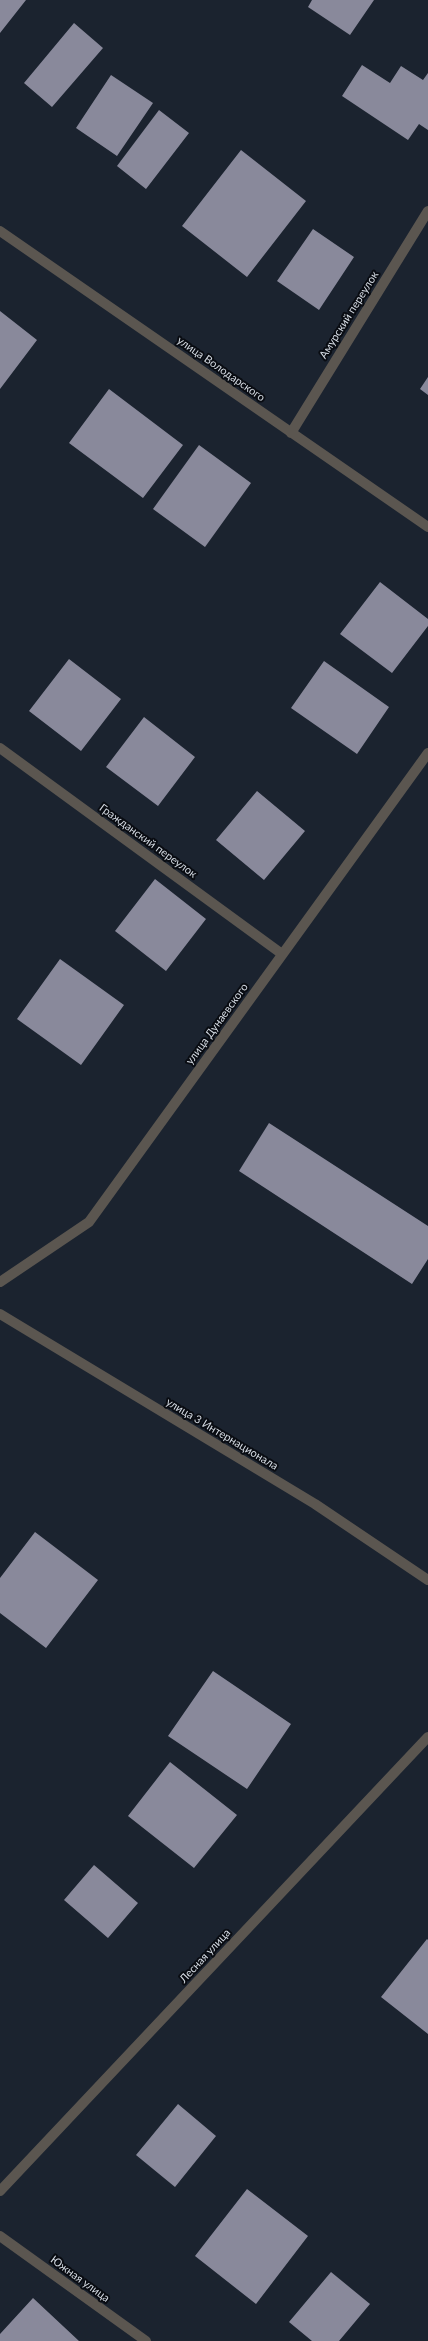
<!DOCTYPE html>
<html>
<head>
<meta charset="utf-8">
<style>
	body { margin:0 }
	canvas { display:block; background:#1b232f }
</style>
</head>
<body>
<canvas width="428" height="2341"></canvas>
<script>
const ctx = document.querySelector('canvas').getContext('2d');
ctx.lineJoin = 'round';
function paint(path, color) {
  ctx.fillStyle = color;
  ctx.fill(path, 'evenodd');
}
function strokePath(path, color, width, dash) {
  ctx.strokeStyle = color;
  ctx.lineWidth = width;
  ctx.lineCap = dash ? 'butt' : 'round';
  ctx.setLineDash(dash || []);
  ctx.stroke(path);
}
function write(font, color, halo, rows, align = 'center') {
  ctx.font = font + ' Lato,sans-serif';
  ctx.lineWidth = 4;
  ctx.setLineDash([]);
  ctx.textBaseline = 'middle';
  ctx.strokeStyle = halo;
  ctx.fillStyle = color;
  for (const [text, x, y, turn = 0] of rows) {
    ctx.save();
    ctx.translate(x, y);
    ctx.rotate((+turn || 0) * Math.PI / 180);
    ctx.textAlign = isNaN(turn) ? turn : align;
    if (halo) ctx.strokeText(text, 0, 0);
    ctx.fillText(text, 0, 0);
    ctx.restore();
  }
}
paint(new Path2D(`
	M0,0H26L0,33Z
	M312,0H374L350,35L308,7Z
	M74,23L103,48L52,107L24,83Z
	M362,65L390,83L401,66L423,80L428,73V130L419,124L408,140L342,96Z
	M111,75L153,103L117,156L76,128Z
	M159,110L189,133L146,189L117,166Z
	M241,150L306,201L247,277L182,226Z
	M313,229L354,257L319,310L277,281Z
	M0,311L37,340L0,389Z
	M428,377V395L420,389Z
	M109,389L183,445L143,498L69,443Z
	M199,445L251,483L205,547L153,509Z
	M380,582L428,619V626L392,673L340,634Z
	M69,659L121,699L81,751L29,711Z
	M324,661L389,707L357,754L291,708Z
	M144,717L195,757L158,806L106,767Z
	M257,791L305,831L264,880L216,840Z
	M155,879L206,919L166,971L115,931Z
	M60,959L124,1005L81,1065L17,1019Z
	M269,1123L428,1226V1259L412,1284L239,1171Z
	M35,1532L98,1580L46,1648L0,1613V1578Z
	M213,1671L291,1724L247,1789L168,1736Z
	M170,1762L237,1815L194,1868L128,1816Z
	M94,1865L138,1903L108,1938L64,1900Z
	M427,1939L428,1940V2034L381,1997Z
	M178,2104L216,2136L175,2187L136,2155Z
	M247,2189L308,2236L256,2304L195,2256Z
	M331,2272L370,2304L339,2341H312L289,2322Z
	M33,2298L79,2341H0V2334Z`), '#89899b');
strokePath(new Path2D(`
	M0,231L428,527
	M291,433L428,211
	M0,748L282,954
	M0,1282L89,1222L428,753
	M0,2191L428,1737
	M0,2236L146,2341`), '#5b5650', 10);
strokePath(new Path2D(`
	M0,1314L315,1504L428,1580`), '#5b5650', 10);
write('11px', '#d5dbe3', '#090c12', [
	["Амурский переулок",349,315,-58],
	["улица Володарского",221,369,35],
	["Гражданский переулок",148,841,36],
	["улица Дунаевского",217,1024,-54],
	["улица 3 Интернационала",222,1434,31],
	["Лесная улица",205,1956,-47],
	["Южная улица",80,2279,36]
]);
</script>
</body>
</html>
